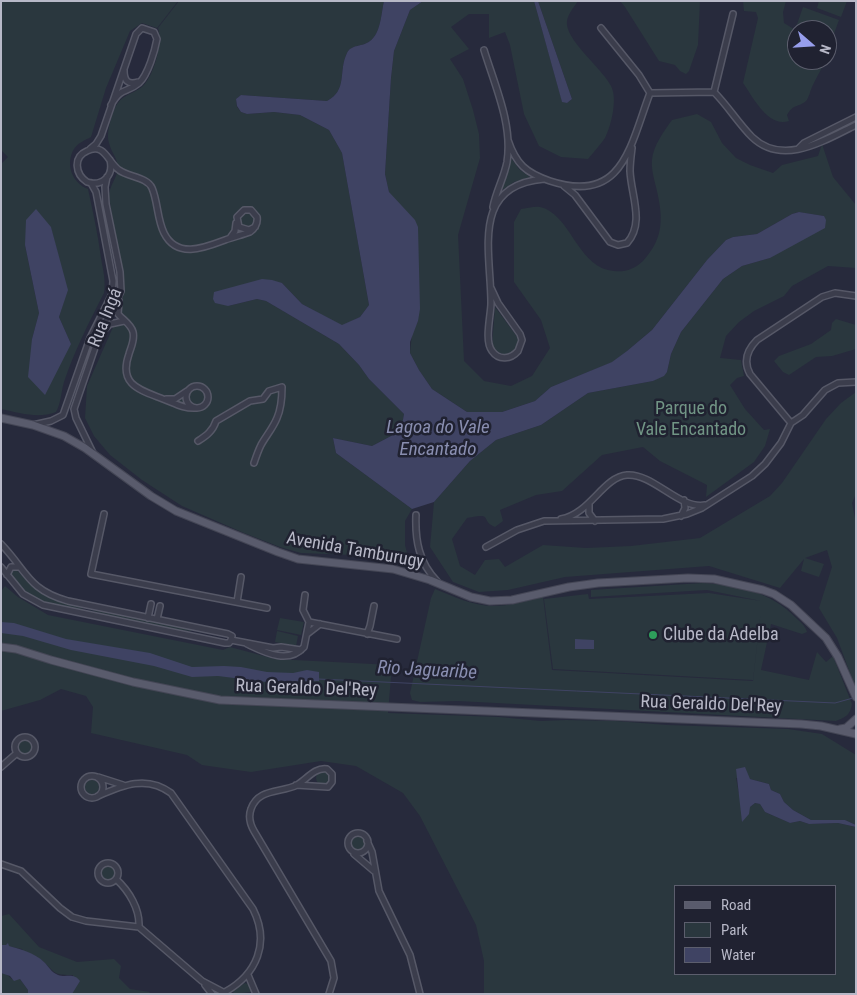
<!DOCTYPE html>
<html>
<head>
<meta charset="utf-8">
<style>
	body { margin:0 }
	#map { position:relative; width:857px; height:995px; overflow:hidden; background:#272a3c; font-family:"Roboto Condensed",sans-serif }
	canvas { display:block }
	.frame { position:absolute; inset:0; border:2px solid #b7b8c7; pointer-events:none }
	.legend { position:absolute; left:674px; top:885px; width:162px; height:90px; box-sizing:border-box; background:#202231; border:1px solid #5c5e6d; margin:0; padding:6px 9px; list-style:none; font-size:15px; color:#b7b8c7 }
	.legend li { display:flex; align-items:center; gap:10px; height:25px }
	.legend b { width:25px; border:1px solid #5c5e6d }
	.north { position:absolute; left:787px; top:20px; width:50px; height:50px; box-sizing:border-box; background:#202231; border:1px solid #5c5e6d; border-radius:50%; rotate:109deg; font-size:14px; font-weight:700; line-height:20px; text-align:center; color:#b7b8c7 }
	.north::after { content:''; display:block; margin:auto; width:18px; height:22px; background:#979eec; clip-path:polygon(50% 0,100% 100%,50% 72%,0 100%) }
</style>
</head>
<body>
<div id="map">
<canvas width="857" height="995"></canvas>
<div class="frame"></div>
<ul class="legend">
<li><b style="height:6px;background:#595b6c"></b>Road</li>
<li><b style="height:14px;background:#2a373e"></b>Park</li>
<li><b style="height:14px;background:#3f4363"></b>Water</li>
</ul>
<div class="north">N</div>
</div>
<script>
const ctx = document.querySelector('canvas').getContext('2d');
ctx.lineJoin = 'round';
function paint(path, color) {
  ctx.fillStyle = color;
  ctx.fill(path, 'evenodd');
}
function strokePath(path, color, width, dash) {
  ctx.strokeStyle = color;
  ctx.lineWidth = width;
  ctx.lineCap = dash ? 'butt' : 'round';
  ctx.setLineDash(dash || []);
  ctx.stroke(path);
}
function write(font, color, halo, rows, align = 'center') {
  ctx.font = font + ' "Roboto Condensed",sans-serif';
  ctx.lineWidth = 5;
  ctx.setLineDash([]);
  ctx.textBaseline = 'middle';
  ctx.strokeStyle = halo;
  ctx.fillStyle = color;
  for (const [text, x, y, turn = 0] of rows) {
    ctx.save();
    ctx.translate(x, y);
    ctx.rotate((+turn || 0) * Math.PI / 180);
    ctx.textAlign = isNaN(turn) ? turn : align;
    if (halo) ctx.strokeText(text, 0, 0);
    ctx.fillText(text, 0, 0);
    ctx.restore();
  }
}
paint(new Path2D(`
	M1,1H178L157,28L142,23L130,31L106,88L91,137C85,140 78,143 74,149C65,164 72,183 88,189C93,212 98,235 101,258C103,270 106,280 104,293C89,322 74,352 64,382C61,392 61,403 56,412C38,419 20,413 1,409V164L8,157L1,150ZM51,228L67,290L59,317L71,344L32,339L39,313L25,245Z
	M179,1H384C381,14 381,33 370,41C363,47 351,44 347,53C338,71 348,90 327,101L241,95L236,99L237,107L241,112L247,114L274,112L300,115L329,130L342,153L369,305L360,317L342,326L302,304L282,283L228,306L257,299L266,301L339,344L359,365L369,379L404,414L402,425L391,436L372,446L333,438L336,453L412,509L405,521V545L410,564L377,556L301,553L280,547L244,533L182,506L142,480L110,455L94,436L85,418L87,386L121,309L124,285L109,197C109,185 117,179 118,168C118,159 111,152 109,143C106,135 110,121 113,113C120,93 130,97 143,86C154,75 163,43 158,28Z
	M423,1H534L562,101L567,103L572,99L538,1H578C574,7 568,14 567,21C564,39 603,69 611,86C618,99 611,126 605,138C600,145 594,152 588,159L561,157L539,146L524,114L510,45L505,32L489,38V14H469L451,27L469,49L450,59L463,79L473,110L479,134L480,158L458,235L464,361L484,381L511,386L532,376L550,348L541,320L514,282V222L521,209C526,209 534,206 540,207C569,213 577,263 608,270C622,273 632,271 643,261C665,237 663,216 656,187C654,179 651,168 652,160C653,146 664,131 672,120L697,114L711,122L722,143L736,158L750,165L773,173L782,165L818,156L822,144L833,177L856,205V268L828,266L792,286L784,296L754,311L739,322L726,336L720,358L741,360L744,376L737,378L730,385L745,409L764,430L770,429L765,446L754,462L706,497L707,485L660,461L643,447L602,455L562,491L536,495L500,510L503,521L495,527C479,520 495,512 467,518L452,539L460,566L475,575L485,560L499,559L505,567L543,545L586,548L631,546L700,538L770,496L782,483L826,419L841,403L856,392V494L852,503L856,523V689L837,638L819,608L832,567L827,550L805,558L824,564L819,577L801,571L804,559L780,588L709,566L565,577L508,590L479,592L453,582L430,547L434,502L470,461L496,440L541,425L588,393L653,381L667,372L671,354L681,332L723,279L742,266L770,258L824,216L798,212L792,214L757,234L733,237L726,240L707,260L652,330L627,351L613,362L551,387L535,401L502,412H467L432,389L419,370L410,353L412,334L418,321L385,174L391,78L394,51L410,10Z
	M620,1H700L698,45L689,71L686,74L680,71L675,65L659,61L625,7Z
	M743,1H786L783,12L784,23L797,31V60H827V42L833,44C828,59 819,72 812,87C810,91 809,98 806,101C798,108 794,103 787,115L789,121C768,128 753,97 743,83L758,18L756,12L744,11Z
	M819,1H847L841,17L817,8Z
	M803,7L839,20L831,42L827,41V30H795Z
	M511,158L519,169L530,177L514,182L502,190Z
	M495,307L518,338C521,356 502,360 492,346Z
	M836,319L856,325V349L832,356L816,357L789,375L783,372L774,361L779,356L811,344L831,330L832,323Z
	M12,570H17C36,593 54,602 83,608L82,609C75,608 69,608 62,607C39,603 24,593 10,575Z
	M703,583C737,585 771,592 795,617C800,622 805,625 807,632L802,634L771,624L761,670L809,680L817,652L826,662L833,656L852,704C850,715 846,717 836,721L458,701L420,702L412,700L410,693L431,598L435,589C452,596 474,606 492,606C510,606 526,601 543,597L552,670L753,681L762,601L753,680L553,669L544,599L588,594L589,599L709,593L761,601L707,590L591,597V590Z
	M5,586L18,597L48,615L223,650L230,647L275,659L392,665L388,713L499,717L541,721L566,720L616,721L667,725L788,729L822,734L856,755V825L845,820H811L793,810L784,802L780,794L771,790L769,784L750,779L736,778L739,794L750,807L755,803L760,804L765,812L790,823L800,821L809,824L838,823L856,827V994H484V961L476,925L420,816L403,793L356,766L321,761L251,772L202,765L187,755L91,733L93,707L86,696L61,689L40,700L1,711V591ZM676,886H836V974H676Z
	M87,610L104,612L191,629V631L177,630Z
	M280,618L304,622L301,635L277,630Z
	M277,631L298,636L296,646L275,642Z
	M18 747a8 8 0 1 1 16 0a8 8 0 1 1-16 0Z
	M316 778a7 7 0 1 1 14 0a7 7 0 1 1-14 0Z
	M85 787a7 7 0 1 1 14 0a7 7 0 1 1-14 0Z
	M351 843a7 7 0 1 1 14 0a7 7 0 1 1-14 0Z
	M101 873a7 7 0 1 1 14 0a7 7 0 1 1-14 0Z
	M9,914L39,947L77,962L114,959L121,966L119,978L130,989L150,992L148,994H72L73,975C55,975 56,974 45,963C40,958 29,954 23,951L22,949L1,945V916Z
	M1,973L6,974L12,979H20L28,990V994H1Z
	M245,983L250,985L252,990L251,992L234,994L233,991Z`), '#2a373e');
paint(new Path2D(`
	M384,1H423L410,10L394,51L391,78L385,174L389,192L415,220L418,227L420,309L418,321L410,342V353L419,370L432,389L467,412H502L535,401L551,387L612,362L627,351L652,330L707,260L726,240L733,237L757,234L792,214L799,212L824,216L826,220L825,228L770,258L742,266L723,279L681,332L671,354L667,372L664,376L653,381L588,393L541,425L496,440L470,461L434,502L412,509L336,453L333,438L372,446L391,436L402,425L404,414L369,379L359,365L339,344L266,301L257,299L228,306L215,303L213,299L214,292L262,279L272,280L282,283L302,304L342,325L360,317L369,305L342,153L329,130L300,115L274,112L247,114L241,112L237,106L236,99L241,95L327,101C348,90 338,71 347,53C351,44 363,47 370,41C381,33 381,14 384,1Z
	M534,1H538L572,99L567,103L562,102Z
	M36,209L51,227L68,290L59,317L71,344L45,395L28,377L32,339L39,313L25,245L26,220Z
	M1,622L14,623L66,639L150,653L192,667L224,666L241,667L267,672L293,673L307,670L319,672V681L266,682L218,676L192,677L154,666L71,650L23,636L1,633Z
	M575,639L594,640V649H575Z
	M745,767L750,779L769,784L771,790L780,794L784,802L793,810L811,820H845L856,825V827L838,823L809,824L800,821L790,823L765,812L760,804L755,803L750,807L749,814L742,822L736,769Z
	M8,943L9,946C20,949 35,953 44,962C49,967 51,972 58,975C67,978 73,972 80,981L72,994H28V990L20,979L14,981L10,976L1,973V945H6Z`), '#3f4363');
strokePath(new Path2D(`
	M318,679L835,703L853,698`), '#3f4363', 1);
const minor = new Path2D(`
	M601,28L639,75L650,93
	M484,50C495,86 513,125 507,162C504,178 496,191 493,207
	M124,70C124,81 128,85 138,82
	M714,92L733,14
	M650,93L714,92C728,106 738,123 752,137C783,167 825,140 856,125
	M508,140C516,164 526,173 550,181C623,205 630,146 650,93
	M90,149L96,144L101,136L136,34L142,28L154,32L157,39C155,50 148,75 139,83C126,94 122,86 111,105
	M798,149L804,143L856,117
	M110,160C114,176 102,187 87,182C75,174 73,157 87,151C105,142 108,163 119,170C128,177 147,177 152,188C158,202 157,219 164,233C177,259 204,248 225,240C233,237 242,235 250,232C255,228 258,223 257,217L251,210H244L237,217L239,227L249,230L255,227
	M564,186L575,195L610,242L618,245L627,243C645,223 631,195 630,171C630,164 631,156 632,148
	M230,238L235,231L236,223
	M491,288L498,303L520,334L522,340L518,351C511,359 499,361 492,351C484,341 491,315 491,303C491,252 470,185 544,179
	M119,301L118,314C123,320 131,324 133,332C135,340 131,347 129,354C118,385 140,390 163,399C174,403 184,409 196,408
	M102,332L110,324L124,321
	M186 397a11 11 0 1 1 22 0a11 11 0 1 1-22 0Z
	M166,399H175L187,391
	M791,423L750,374C743,361 747,350 757,340L822,297L835,293L856,296
	M33,425L51,421L63,415L90,338L112,294L113,281L96,192L91,183
	M198,441C206,436 213,431 216,421L250,401L263,399L269,391L282,387C282,397 281,409 277,418C273,428 266,436 261,445C258,451 256,457 254,463
	M93,453L76,418L74,409L101,330L114,306L121,291L120,272L106,204L105,187L107,177
	M589,504V513L595,521
	M104,514L91,574L267,608
	M416,515C415,540 419,563 437,581
	M681,516L685,508L684,500
	M561,519C590,514 603,477 627,475C653,473 680,510 705,505
	M1,544C27,571 28,590 68,601L228,634L232,636L231,640L229,643H225L43,605L23,594L1,567
	M486,547L517,530L544,521L663,519L687,514L702,508L752,476L765,464L781,443L791,423L803,415L825,390L838,383L856,382
	M7,575L11,567H19
	M237,602L241,577
	M148,618L151,604
	M157,619L160,606
	M309,622L397,639
	M307,634L320,624
	M367,634L370,626L374,606
	M231,640L273,648L281,647L301,650
	M247,644C264,652 288,665 304,647L309,622L303,610L305,595
	M15 747a10 10 0 1 1 20 0a10 10 0 1 1-20 0Z
	M1,767L17,753
	M81 787a11 11 0 1 1 22 0a11 11 0 1 1-22 0Z
	M98,777L123,785
	M296,785L328,787L332,782V774L327,769C315,767 307,779 297,785C281,793 258,788 251,809C248,817 250,824 254,831L331,961L334,978L329,994
	M98,796C123,785 147,775 171,793L253,909C270,943 257,974 225,992
	M348 843a10 10 0 1 1 20 0a10 10 0 1 1-20 0Z
	M367,841L372,852L379,891L410,955L420,994
	M354,854L374,871
	M98 873a10 10 0 1 1 20 0a10 10 0 1 1-20 0Z
	M1,864L21,871L60,908L72,917L86,921L139,927L202,981L223,992
	M116,879C129,891 140,909 139,927
	M248,975L256,994
	M205,985L212,994`);
const major = new Path2D(`
	M1,418L33,425L64,436L85,448L151,496L176,511L278,552L298,559L393,569L430,580L471,597L490,601L512,600L569,587L598,583L688,578L714,579L763,590L774,594L791,605L826,638L838,657L856,697
	M1,647L16,649L51,660L133,682L220,700L801,724L821,726L856,734
	M840,729L846,728L856,719`);
strokePath(minor, '#565867', 8);
strokePath(major, '#444655', 9);
strokePath(minor, '#3b3d4c', 5);
strokePath(major, '#595b6c', 7);
for (const [x, y, r, color] of [
	[653,635,5,"#2e9e5b"]
]) {
  const dot = new Path2D();
  dot.arc(x, y, r, 0, 2 * Math.PI);
  ctx.fillStyle = color;
  ctx.fill(dot);
  strokePath(dot, '#202231', 2);
}
write('18px', '#b7b8c7', '#202231', [
	["Rua Ingá",106,318,-68],
	["Avenida Tamburugy",355,551,10],
	["Rua Geraldo Del'Rey",306,689,2],
	["Rua Geraldo Del'Rey",711,705,2]
]);
write('18px', '#719585', '#202231', [
	["Parque do",691,409],
	["Vale Encantado",691,430]
]);
write('18px', '#b7b8c7', '#202231', [
	["Clube da Adelba",663,635]
], 'left');
write('italic 19px', '#898eb0', '#202231', [
	["Lagoa do Vale",438,428],
	["Encantado",438,450],
	["Rio Jaguaribe",427,671,3]
]);
</script>
</body>
</html>
